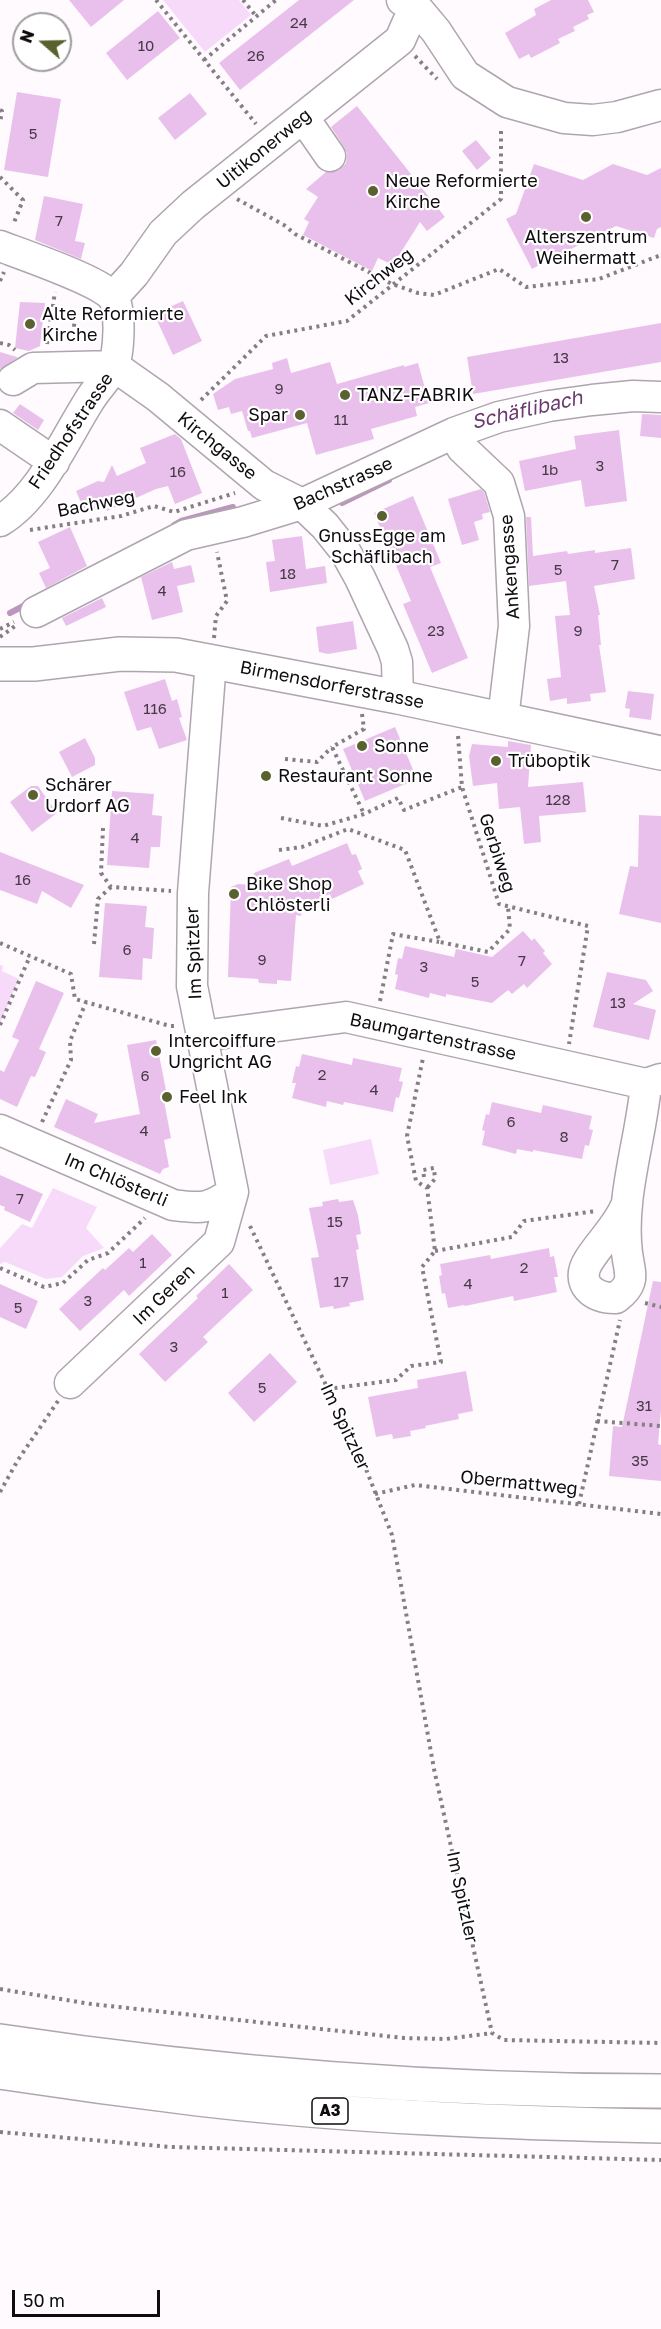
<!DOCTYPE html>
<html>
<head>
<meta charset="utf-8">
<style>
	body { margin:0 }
	#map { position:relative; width:661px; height:2329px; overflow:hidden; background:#fefafe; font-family:"Golos Text",sans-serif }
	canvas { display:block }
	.north { position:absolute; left:12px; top:12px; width:60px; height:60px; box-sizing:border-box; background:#fff; border:2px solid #9f9d9f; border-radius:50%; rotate:290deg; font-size:16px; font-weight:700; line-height:24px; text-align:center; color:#0f0b0f }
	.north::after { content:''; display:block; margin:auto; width:21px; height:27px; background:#5a602e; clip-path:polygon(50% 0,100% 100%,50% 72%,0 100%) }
	.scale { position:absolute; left:12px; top:2290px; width:148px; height:27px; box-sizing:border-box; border:3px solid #0f0b0f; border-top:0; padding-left:8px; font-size:18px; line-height:21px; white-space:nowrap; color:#0f0b0f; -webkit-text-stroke:4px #fff; paint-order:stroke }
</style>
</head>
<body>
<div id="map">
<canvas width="661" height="2329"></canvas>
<div class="north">N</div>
<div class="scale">50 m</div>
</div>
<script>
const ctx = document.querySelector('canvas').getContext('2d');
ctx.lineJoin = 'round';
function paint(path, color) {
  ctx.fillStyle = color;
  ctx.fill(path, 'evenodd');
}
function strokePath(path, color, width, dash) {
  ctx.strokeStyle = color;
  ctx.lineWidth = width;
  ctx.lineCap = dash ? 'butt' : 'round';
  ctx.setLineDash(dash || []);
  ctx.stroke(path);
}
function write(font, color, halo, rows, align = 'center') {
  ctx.font = font + ' "Golos Text",sans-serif';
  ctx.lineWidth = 4.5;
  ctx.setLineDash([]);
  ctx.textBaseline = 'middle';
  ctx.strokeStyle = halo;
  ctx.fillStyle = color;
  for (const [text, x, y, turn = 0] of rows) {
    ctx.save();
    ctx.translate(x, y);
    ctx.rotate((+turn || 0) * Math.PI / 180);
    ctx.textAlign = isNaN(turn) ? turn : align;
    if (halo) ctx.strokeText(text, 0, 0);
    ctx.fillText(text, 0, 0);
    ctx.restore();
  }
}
paint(new Path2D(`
	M163,0H239L251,15L205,52Z
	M0,965L3,966L2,971L19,979L0,1023Z
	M371,1139L379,1174L330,1185L323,1150Z
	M53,1188L97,1207L86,1228L104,1248L83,1256L62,1277L46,1279L5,1262L0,1264V1248L22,1224L32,1228Z`), '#f7daf9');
strokePath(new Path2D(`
	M342,503L389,480
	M174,525L181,521L233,507
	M10,613L27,604`), '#bc96bf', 6);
paint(new Path2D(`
	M69,0H124L91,27Z
	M299,0H354L240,90L219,63Z
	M551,0H588L594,12L587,15L589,19L573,27L575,31L558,39L560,43L531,58L529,54L519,59L505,33L536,15L534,9Z
	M158,11L180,38L127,80L106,53Z
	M17,92L61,99L48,177L4,170Z
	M190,93L207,114L175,140L158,118Z
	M357,106L445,217L427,231L420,222L393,265L378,258L372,271L303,235L309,222L304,219L318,197L306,189L326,172L339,170L346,163L347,154L344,147L331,127Z
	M476,140L491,158L477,170L462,151Z
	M534,164L583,180L613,164L647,175L661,168V227L657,229L654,238L616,226L532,269L506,219L516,214Z
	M44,196L83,204L75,241L85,243L81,259L35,240Z
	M183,301L202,341L173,355L154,314Z
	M20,302L45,303L40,346L29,351L15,348Z
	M661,323V362L473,394L467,357Z
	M0,352L17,357V358L0,369Z
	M287,358L291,373L330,362L337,384L404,365V367L418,363L429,403L415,407L417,416L371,429L374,439L316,455L307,423L252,438L250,431H248L242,411L231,414L229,407L218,410L213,394L235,379L273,369L272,363Z
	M20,404L44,420L38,430L13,413Z
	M642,414L661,415V438L640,436Z
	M619,430L627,501L585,507L581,480L525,491L519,461L576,449L574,436Z
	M175,434L181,439L202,493L175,504L168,486L156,489L107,511L105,505L86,514L76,491L98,481L104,482L112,465L117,476L146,463L140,448Z
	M481,489L484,492L490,512L482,514L483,519L474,522L479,540L462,545L448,499Z
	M413,496L441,563L430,567L468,658L432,673L403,604L411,601L374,513Z
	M526,517H531L533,556L567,551L568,554L595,550V553L631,548L635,579L594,586L600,615H598L601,645H599L606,692L590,694L591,701L567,704V698L550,701L547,679L561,677L555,616L570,615L566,581L529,586Z
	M70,527L87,566L46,588L39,573L50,568L38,542Z
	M302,536L306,569L325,566L327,583L270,592L266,562L275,561L272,540Z
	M172,562L174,569L191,565L195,582L177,586L183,612L152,620L141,577Z
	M102,598L106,607L66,626L62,618Z
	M353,621L357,649L328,654L319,652L316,627Z
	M165,679L172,701L177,699L182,717L179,718L187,740L159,749L151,727L137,731L124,692Z
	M628,691L654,694L651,720L629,717L630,709L625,708Z
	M395,727L417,779L365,801L343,749Z
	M85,738L95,758V765L72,777L59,752Z
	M508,741L531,745L528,787L583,782L586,812L539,816L541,842L524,844L520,807L499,809L497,783L473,786L469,756L472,744L508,747Z
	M31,786H38L57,813L32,832L10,802Z
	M112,791L154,794L152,815L162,816L160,847H151L149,868L107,865Z
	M639,815L661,816V923L619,914L630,866L638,867Z
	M347,843L352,855L356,854L362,869L358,871L364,884L332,899L330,894L302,906L301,916L296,915L291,981L277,980V984L259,983L258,979L228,977L231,887L238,884L253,885L254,873L289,859L292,866Z
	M0,852L84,885L71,908L42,891L37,904L0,890Z
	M105,903L147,906L145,927L154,928L152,959L143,958L142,980L99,977Z
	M523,931L532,941L534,938L545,951L543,953L552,964L527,988L524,984L512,994L508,990L492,1003L446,994V997L430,993L429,998L395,989L398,975L395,974L398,958L402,959L405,946L454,957L456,949L492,957Z
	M607,972L646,980L653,991L633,1004L656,1010L649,1040L593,1027Z
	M36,981L64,993L39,1049L46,1052L35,1077L31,1076L17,1107L0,1099V1070L4,1072L19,1040L12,1037Z
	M156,1040L168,1100L164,1101L171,1138L164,1140L169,1167L163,1169L160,1174L54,1127L66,1099L98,1114L94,1123L140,1114L127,1045Z
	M302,1054L352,1065L353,1058L402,1068L399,1081L403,1082L399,1098L396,1097L393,1112L344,1102L343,1105L327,1101L326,1107L292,1098L296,1083H292L296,1066L299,1067Z
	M492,1102L541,1113L543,1105L592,1116L589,1129L593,1130L589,1146L585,1145L582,1159L533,1150V1152L517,1149L516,1154L482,1145L485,1131L482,1130L486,1114L489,1115Z
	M0,1175L43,1194L30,1222L4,1210L5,1207L0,1205Z
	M338,1199L339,1202L353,1200L358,1215L361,1234L356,1235L359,1249L356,1250L364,1300L349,1303L350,1306L334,1309L333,1306L320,1308L311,1258L319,1257L309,1208L323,1206L322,1202Z
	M152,1234L172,1255L129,1296L124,1290L80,1331L59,1309L103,1268L105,1270L129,1248L133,1252Z
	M549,1248L550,1257L554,1256L558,1277H554L557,1292L514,1301L513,1296L465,1306L464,1305L448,1308L445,1293L442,1294L439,1276L442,1275L440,1264L490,1255L491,1259Z
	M229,1264L253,1290L203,1337L208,1342L165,1382L139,1354L198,1298L196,1296Z
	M653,1281L661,1282V1410L658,1444L661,1445V1481L609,1476L613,1426L622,1427Z
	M0,1284L38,1301L26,1329L0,1317Z
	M270,1353L297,1382L254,1422L228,1393Z
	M466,1371L473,1411L458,1414L459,1419L425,1426L426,1428L410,1431L411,1436L393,1439L392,1434L376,1437L368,1397L418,1388L417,1380Z`), '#e9c0eb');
const minor = new Path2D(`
	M402,0L415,6L436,31L465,75L507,102L564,118L593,120L617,117L661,105
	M303,117L330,156
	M0,246C24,255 97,280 112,296C122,306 119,355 113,367C107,379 96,389 89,401C65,439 40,497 0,521
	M113,297L134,274L163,233L193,205L400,40L415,6
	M114,366L158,397L264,485L302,504L325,526L345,551L360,578L393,649L397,662L398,697
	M13,380L33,368L114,366
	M0,425L54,462
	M454,433L462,448L499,483L509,516L514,626L503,719
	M36,612L186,535L243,522L302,504L454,433L499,417L549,406L592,400L633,396L661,397
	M202,1036L346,1017L646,1084L661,1079
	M0,1130L173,1205C202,1209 209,1209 233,1192
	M626,1206C617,1227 601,1241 589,1260C574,1283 593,1299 616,1298C636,1283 630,1275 627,1253C620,1197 641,1140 646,1084
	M70,1383L219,1242L233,1192L192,986L193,893L211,661`);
const major = new Path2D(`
	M0,664H34L120,654L176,655L398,697L661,753`);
const highway = new Path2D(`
	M0,2041C218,2074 440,2091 661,2091
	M0,2072C66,2082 132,2091 198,2099C352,2117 507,2123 661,2126`);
strokePath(minor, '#afa5af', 33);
strokePath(major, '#afa5af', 36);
strokePath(highway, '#afa5af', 36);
strokePath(new Path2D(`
	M156,0L256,124
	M243,0L256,16
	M415,56L437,79
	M204,60L276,0
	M0,110L2,111L0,123
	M0,177L23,200L13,225
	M237,199L284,225L295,234L392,284L418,293L434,295L499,269L526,287L599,279L661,255
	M0,281L4,272
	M51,315L75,318L72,343
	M0,343L9,345L15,350
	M47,344L55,292
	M201,400L266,336L347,321L501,199V128
	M30,530L121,516L154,506L174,512L235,493
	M0,629L14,622
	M0,637L18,624
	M214,638L216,616L227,601L217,552
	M362,714L364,729L332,747L364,814
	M458,736L462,787L499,904L588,926L569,1044
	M285,759L317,762L332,747
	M281,818L323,826L364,814L398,798L404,810L462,787
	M103,828L101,873L111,887L171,891
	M279,850L302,847L348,829L405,850L440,942L488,952L510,929L508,907
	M0,943L71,974L75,999L170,1026H177
	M94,944L98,899L111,887
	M380,1001L393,934L439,942
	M0,1025L30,956
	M42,1122L71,1060L70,1041L86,1002
	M424,1177L423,1170L434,1168L435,1179L427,1188
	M250,1226L366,1469L392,1535L434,1769L492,2033L504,2040L661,2043
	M435,1251L512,1237L524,1221L596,1211
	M0,1268L44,1287L63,1283L88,1260L108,1253L145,1218
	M645,1303L661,1307
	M327,1389L396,1380L411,1366L441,1362L422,1267L435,1251L427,1188L416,1181L407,1136L423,1058
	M597,1421L661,1426
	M0,1492L18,1460L58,1401
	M375,1494L415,1485L661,1514
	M579,1504L620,1320
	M0,1989L91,2004L404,2038L446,2039L492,2033
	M0,2132L171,2147L661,2160`), '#837f83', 4, [3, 4.5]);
strokePath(minor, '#fff', 30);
strokePath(major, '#fff', 33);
strokePath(highway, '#fff', 33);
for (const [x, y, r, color] of [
	[373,191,6,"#5a602e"],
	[586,217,6,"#5a602e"],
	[30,324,6,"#5a602e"],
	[345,395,6,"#5a602e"],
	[300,415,6,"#5a602e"],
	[382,516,6,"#5a602e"],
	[362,746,6,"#5a602e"],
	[496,761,6,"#5a602e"],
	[266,776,6,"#5a602e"],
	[33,795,6,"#5a602e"],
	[234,894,6,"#5a602e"],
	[156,1051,6,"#5a602e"],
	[167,1097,6,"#5a602e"]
]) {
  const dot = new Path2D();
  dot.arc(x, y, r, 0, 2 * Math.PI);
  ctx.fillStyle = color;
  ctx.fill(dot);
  strokePath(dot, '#fff', 2);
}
write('15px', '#463846', null, [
	["24",299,23],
	["10",146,46],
	["26",256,56],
	["5",33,134],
	["7",59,221],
	["13",561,358],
	["9",279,389],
	["11",341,420],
	["3",600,466],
	["1b",550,470],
	["16",178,472],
	["7",615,565],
	["5",558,570],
	["18",288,574],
	["4",162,591],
	["23",436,631],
	["9",578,631],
	["116",155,709],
	["128",558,800],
	["4",135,838],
	["16",23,880],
	["6",127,950],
	["9",262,960],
	["7",522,961],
	["3",424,967],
	["5",475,982],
	["13",618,1003],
	["2",322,1075],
	["6",145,1076],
	["4",374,1090],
	["6",511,1122],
	["4",144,1131],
	["8",564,1137],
	["7",20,1199],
	["15",335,1222],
	["1",143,1263],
	["2",524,1268],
	["17",341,1282],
	["4",468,1284],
	["1",225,1293],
	["3",88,1301],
	["5",18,1308],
	["3",174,1347],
	["5",262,1388],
	["31",644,1406],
	["35",640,1461]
]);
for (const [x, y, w] of [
	[330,2111,36]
]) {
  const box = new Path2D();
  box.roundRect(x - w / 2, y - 13, w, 26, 4.5);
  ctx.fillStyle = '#fff';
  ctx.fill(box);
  strokePath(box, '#0f0b0f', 1.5);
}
write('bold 16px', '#0f0b0f', null, [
	["A3",330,2111]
]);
write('18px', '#0f0b0f', '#fff', [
	["Uitikonerweg",264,149,-39],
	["Kirchweg",379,277,-38],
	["Friedhofstrasse",71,431,-56],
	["Kirchgasse",217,446,39],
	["Bachstrasse",343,484,-24],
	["Bachweg",96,504,-11],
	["Ankengasse",510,567,-94],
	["Birmensdorferstrasse",332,685,11],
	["Gerbiweg",497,853,72],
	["Im Spitzler",194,953,-92],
	["Baumgartenstrasse",433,1037,12],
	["Im Chlösterli",116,1180,23],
	["Im Geren",164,1295,-44],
	["Im Spitzler",345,1427,65],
	["Obermattweg",519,1483,6],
	["Im Spitzler",462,1897,78]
]);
write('18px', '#0f0b0f', '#fff', [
	["Neue Reformierte",385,181],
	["Kirche",385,202],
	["Alterszentrum",586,237,"center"],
	["Weihermatt",586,258,"center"],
	["Alte Reformierte",42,314],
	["Kirche",42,335],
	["TANZ-FABRIK",357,395],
	["Spar",288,415,"right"],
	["GnussEgge am",382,536,"center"],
	["Schäflibach",382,557,"center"],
	["Sonne",374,746],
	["Trüboptik",508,761],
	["Restaurant Sonne",278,776],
	["Schärer",45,785],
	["Urdorf AG",45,806],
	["Bike Shop",246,884],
	["Chlösterli",246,905],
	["Intercoiffure",168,1041],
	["Ungricht AG",168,1062],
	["Feel Ink",179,1097]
], 'left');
write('italic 20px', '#6a396e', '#fff', [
	["Schäflibach",527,410,-13]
]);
</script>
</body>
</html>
